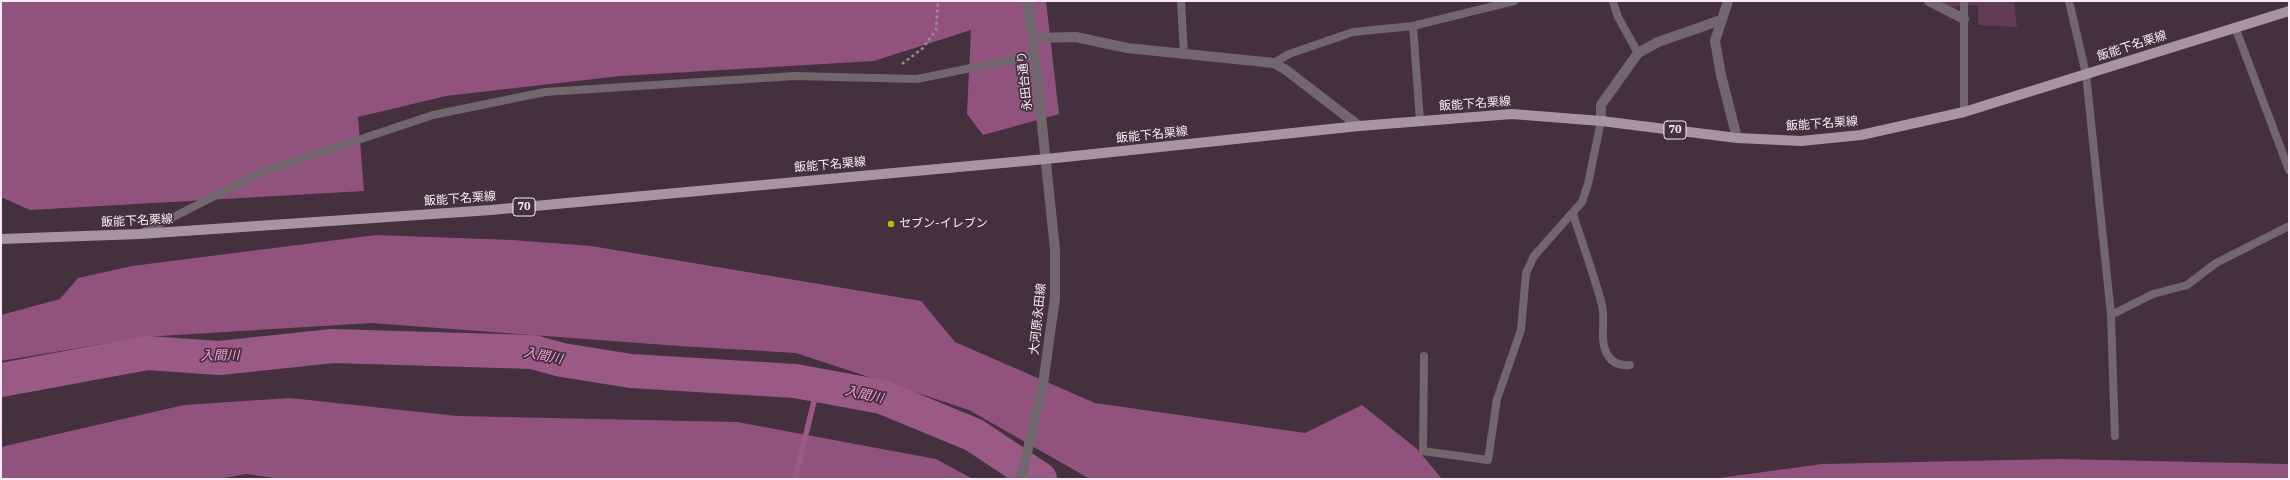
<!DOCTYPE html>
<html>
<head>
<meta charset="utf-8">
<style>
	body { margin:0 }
	#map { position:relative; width:2290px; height:480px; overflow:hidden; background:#44313d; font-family:"IBM Plex Serif",serif }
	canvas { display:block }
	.frame { position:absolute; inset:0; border:2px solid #f9ecf4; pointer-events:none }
</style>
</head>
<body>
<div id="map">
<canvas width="2290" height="480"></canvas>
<div class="frame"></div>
</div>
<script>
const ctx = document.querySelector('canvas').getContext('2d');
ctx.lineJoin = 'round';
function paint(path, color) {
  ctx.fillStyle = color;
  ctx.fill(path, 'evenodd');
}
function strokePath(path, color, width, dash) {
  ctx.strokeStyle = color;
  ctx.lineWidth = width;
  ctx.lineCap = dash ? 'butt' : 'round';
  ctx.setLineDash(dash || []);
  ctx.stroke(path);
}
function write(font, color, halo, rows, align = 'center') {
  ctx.font = font + ' "IBM Plex Serif","Noto Sans JP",serif';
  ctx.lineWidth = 3.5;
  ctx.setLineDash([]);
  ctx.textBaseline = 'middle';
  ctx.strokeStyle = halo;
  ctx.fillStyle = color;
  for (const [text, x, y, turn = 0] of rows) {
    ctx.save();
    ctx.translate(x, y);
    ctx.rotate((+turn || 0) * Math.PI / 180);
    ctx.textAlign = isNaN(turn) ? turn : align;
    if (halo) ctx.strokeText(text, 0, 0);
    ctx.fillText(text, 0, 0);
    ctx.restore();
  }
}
paint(new Path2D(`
	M1939,1H2014L2017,27L1978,25V5L1952,7Z`), '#623b55');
paint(new Path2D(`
	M1,1H1046L1059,114L983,135L967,114L971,30L874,61L620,76L446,96L358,117L364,191L30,210L1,197Z
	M376,235L512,240L591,246L921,301L955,342L1095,403L1305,433L1362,405L1417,449L1442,479H1090L969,410L796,353L679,346L371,323L144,337L1,361V315L60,299L78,278L132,266Z
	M290,398L457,416L737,422L936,459L973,479H281L246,474L219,479H1V447L184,405Z
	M2059,459L2289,464V479H1712L1822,464Z`), '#92527e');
strokePath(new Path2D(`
	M795,479L818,385`), '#9b5a86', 5.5);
strokePath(new Path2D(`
	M1,380L147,353L219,358L333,346L533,352L562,360L631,371L795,381L882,397L974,435L1040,479`), '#9b5a86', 34);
strokePath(new Path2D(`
	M902,64L923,48L936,30L938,1`), '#9b8b95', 2.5, [3, 3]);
strokePath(new Path2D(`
	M1181,1L1184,55
	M1613,1L1618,17L1638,53
	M1964,1V112
	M2069,1L2086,74L2111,315L2115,436
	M1413,26L1420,121
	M2235,27L2289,170
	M1274,63L1289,54L1353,32L1413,26L1514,1
	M1573,214C1583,245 1594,275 1602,305C1606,321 1599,339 1607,354C1612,363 1620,366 1630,365
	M142,233L262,172L433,115L545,92L795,76L917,79L1035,55
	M2111,315L2153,294L2187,285L2216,263L2289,226
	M1424,356L1423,451L1488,460L1497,399L1521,330L1526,273L1534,256L1582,202L1588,184L1601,121`), '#71676d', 8);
strokePath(new Path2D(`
	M1728,1L1715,41L1721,75L1737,138
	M1929,1L1964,19
	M1033,38L1076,37L1127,48L1274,63L1286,70L1359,126
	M1601,121V105L1638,53L1658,42L1721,20`), '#71676d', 10);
strokePath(new Path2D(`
	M1021,479L1043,384L1055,298V250L1033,38L1027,1`), '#71676d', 10);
strokePath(new Path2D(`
	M1,239L140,234L491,210L1046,159L1359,126L1512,114L1601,121L1737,138L1801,141L1861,135L1964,112L2289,11`), '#a895a1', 10);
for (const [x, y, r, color] of [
	[891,224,4,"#b0c500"]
]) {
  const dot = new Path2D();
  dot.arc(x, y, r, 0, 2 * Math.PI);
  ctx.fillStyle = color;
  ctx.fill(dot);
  strokePath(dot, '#44313d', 1.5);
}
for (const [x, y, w] of [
	[1675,130,22],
	[524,207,22]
]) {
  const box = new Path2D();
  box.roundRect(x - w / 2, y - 9, w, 18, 3);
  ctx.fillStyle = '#44313d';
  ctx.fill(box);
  strokePath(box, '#f9ecf4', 1);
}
write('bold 11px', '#f9ecf4', null, [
	["70",1675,130],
	["70",524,207]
]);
write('12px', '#f9ecf4', '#44313d', [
	["飯能下名栗線",2132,46,-18],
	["永田台通り",1025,81,-96],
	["飯能下名栗線",1475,104,-4],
	["飯能下名栗線",1822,124,-4],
	["飯能下名栗線",1152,135,-6],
	["飯能下名栗線",830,165,-5],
	["飯能下名栗線",460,199,-4],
	["飯能下名栗線",137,221,-3],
	["大河原永田線",1038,319,-84]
]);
write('12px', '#f9ecf4', '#44313d', [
	["セブン-イレブン",899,224]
], 'left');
write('italic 13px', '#fb9fdd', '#44313d', [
	["入間川",220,356,-1],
	["入間川",543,356,11],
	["入間川",864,395,12]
]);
</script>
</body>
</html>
